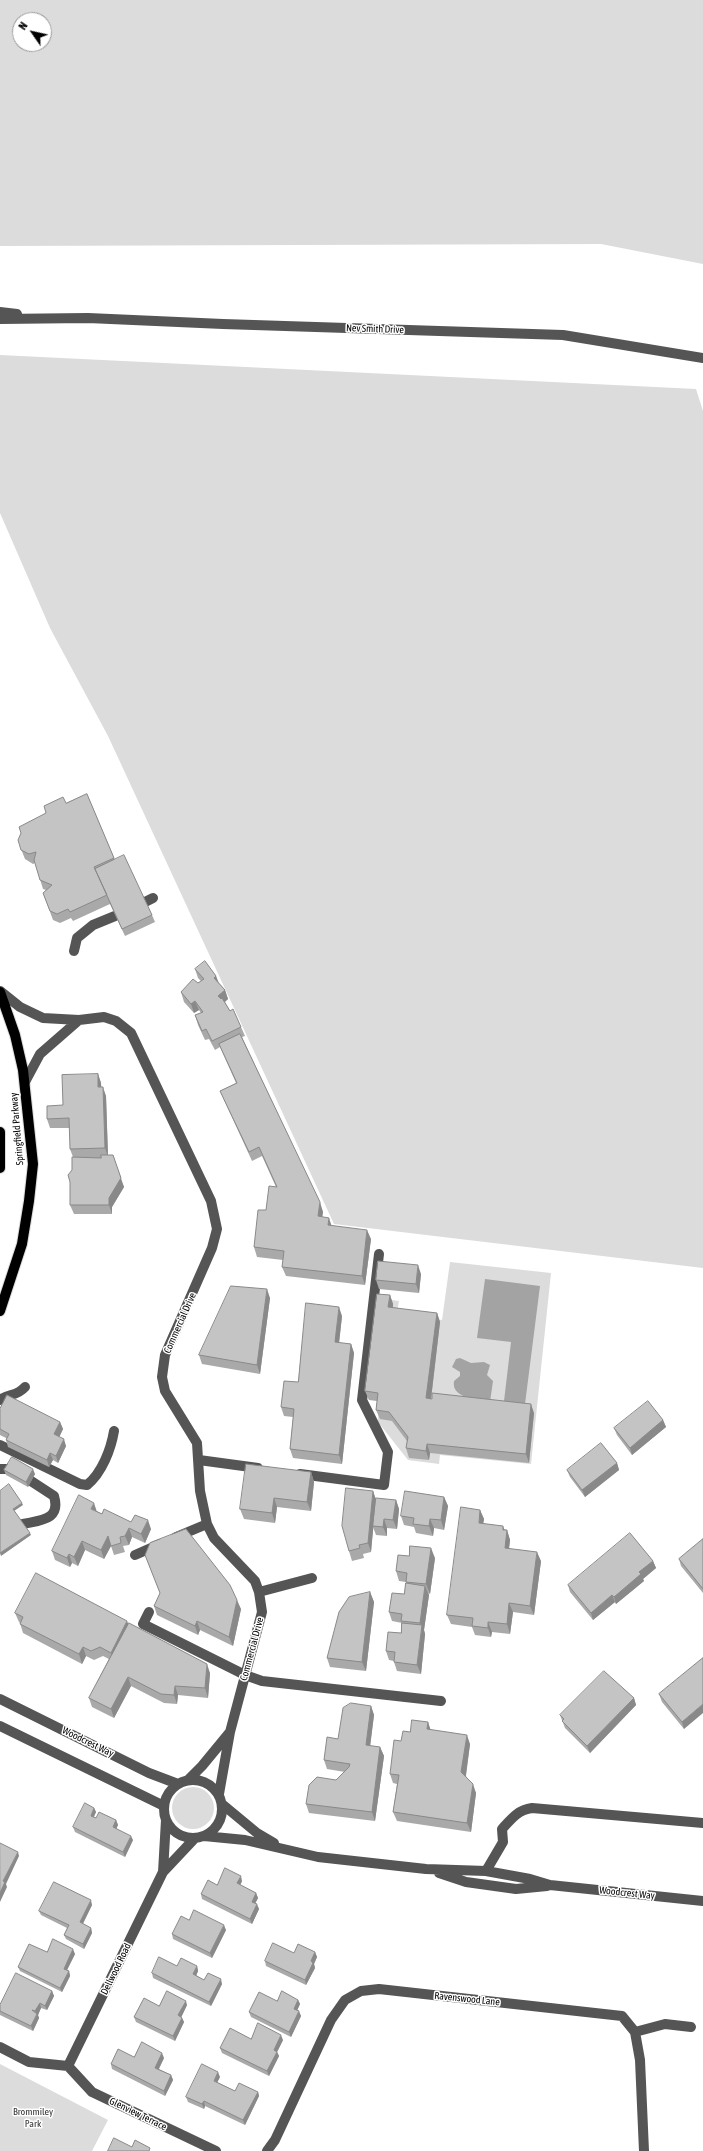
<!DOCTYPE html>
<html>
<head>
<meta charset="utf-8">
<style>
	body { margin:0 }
	#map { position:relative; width:703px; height:2151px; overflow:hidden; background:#fff; font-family:"Asap Condensed",sans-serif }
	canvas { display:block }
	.north { position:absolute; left:12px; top:12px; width:40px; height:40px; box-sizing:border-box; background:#fff; border:1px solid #999; border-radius:50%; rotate:304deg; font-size:11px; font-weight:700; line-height:16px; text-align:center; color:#000 }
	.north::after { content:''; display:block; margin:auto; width:14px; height:18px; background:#000; clip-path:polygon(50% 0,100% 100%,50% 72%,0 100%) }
</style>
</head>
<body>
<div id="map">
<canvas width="703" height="2151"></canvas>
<div class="north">N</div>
</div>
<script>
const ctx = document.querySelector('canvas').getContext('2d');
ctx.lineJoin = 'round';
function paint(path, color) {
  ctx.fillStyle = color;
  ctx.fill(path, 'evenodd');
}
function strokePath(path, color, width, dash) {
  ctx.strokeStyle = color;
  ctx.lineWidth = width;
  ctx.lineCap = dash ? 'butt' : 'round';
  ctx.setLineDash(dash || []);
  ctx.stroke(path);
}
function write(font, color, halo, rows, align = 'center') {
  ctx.font = font + ' "Asap Condensed",sans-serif';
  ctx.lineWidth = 3;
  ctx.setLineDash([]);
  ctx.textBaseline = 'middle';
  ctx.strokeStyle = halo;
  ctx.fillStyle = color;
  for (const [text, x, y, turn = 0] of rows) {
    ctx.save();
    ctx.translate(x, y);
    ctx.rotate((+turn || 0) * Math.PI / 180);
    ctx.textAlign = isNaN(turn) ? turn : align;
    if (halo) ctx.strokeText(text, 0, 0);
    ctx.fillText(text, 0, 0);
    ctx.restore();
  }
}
paint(new Path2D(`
	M0,0H703V264L601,244L0,246ZM20,20H44V44H20Z
	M0,355L696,389L703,411V1268L334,1224L108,736L50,628L0,513Z
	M450,1262L551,1273L531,1464L440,1455L439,1464L408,1460L378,1422L379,1401L366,1399L378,1298L399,1301L397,1313L442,1320Z
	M172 1808a21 21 0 1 1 42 0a21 21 0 1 1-42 0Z
	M0,2064L108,2120L92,2151H0Z`), '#dcdcdc');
paint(new Path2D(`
	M485,1279L540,1286L525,1404L504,1401L511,1342L477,1338Z
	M460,1358L471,1363L484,1362L490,1365L487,1375L493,1381L490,1402C476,1399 451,1398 454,1381L460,1376V1372L452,1367L456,1359Z`), '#a3a3a3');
const major = new Path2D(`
	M0,992L15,1035L23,1070L33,1164L29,1201L22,1244L0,1311
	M0,1132V1168`);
strokePath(major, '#dbdbdb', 12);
strokePath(new Path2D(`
	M0,312L17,314
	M0,319L88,318L223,324L563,335L703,358
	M145,902L153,898
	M74,951L77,938L93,925L115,916
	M0,991L20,1007L43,1018L79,1020L104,1017L116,1021L131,1033L211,1201L217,1229L212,1248L165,1355L162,1377L165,1391L197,1443L200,1491L207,1524L214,1538L255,1581L259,1592L262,1612L230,1732L219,1794
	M25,1082L40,1054L79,1020
	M0,1400C9,1393 16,1397 25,1387
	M0,1445L80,1484L87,1485C102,1473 111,1449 114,1431
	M199,1460L258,1468
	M0,1469H9
	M300,1474L384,1485L388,1452L362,1400L379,1254
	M23,1524C41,1520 61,1520 54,1496L31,1481
	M176,1537L207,1524
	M135,1555L160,1544
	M259,1592L312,1578
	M149,1612L143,1624L245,1675L262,1681L441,1701
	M0,1699L149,1773L178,1784
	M0,1726L164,1806
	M164 1809a29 29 0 1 1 58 0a29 29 0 1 1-58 0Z
	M188,1780L202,1766L230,1732
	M222,1804L257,1833L274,1843
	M204,1836L245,1840L318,1857L426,1869L486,1871L530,1879L550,1885L703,1901
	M486,1871L503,1842L502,1829C512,1818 518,1810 532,1808L703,1823
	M163,1872L166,1820
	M439,1873L466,1882L516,1889L547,1886
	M635,2032L665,2024L691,2027
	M0,2047L29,2062L68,2066
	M68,2066L163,1872L195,1838
	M68,2066L92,2092L216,2151
	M267,2151L275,2140L331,2020L345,2000L361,1991L379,1989L622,2016L635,2032L640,2060L644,2151`), '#555', 10);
strokePath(major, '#000', 10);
paint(new Path2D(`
	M87,794L115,860L152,915L155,922L125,936L110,904L73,921L71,918L60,923L53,920L43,893L46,890L43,889L35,863L33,864L25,859L21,849L66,803Z
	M195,969L216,976L219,983L225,990L228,999L225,1002L230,1011L241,1027L245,1036L242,1037L323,1212L322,1217L332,1226L371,1239L365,1285L286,1276L282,1267L283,1260L257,1257L254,1247L266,1210L276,1187L262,1156L252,1161L224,1100L220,1091L236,1083L220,1047L215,1050L209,1039L205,1040L198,1025L195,1015L201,1013L199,1010L194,1013L184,1002L181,992L198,983L201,981L198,978Z
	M98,1074L101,1083V1087L106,1096L108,1155L124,1187L112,1207V1214H74L70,1205L73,1157L70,1149V1128H50L47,1119Z
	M421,1274L419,1293L379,1289L376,1280Z
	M390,1295L393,1304V1308L437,1313L440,1322L431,1399L534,1413L529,1463L430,1453L429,1460L409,1458L406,1448L407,1441L392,1421L380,1419L376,1410L377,1401L369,1400L365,1391Z
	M270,1298L260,1374L202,1364L199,1355Z
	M342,1316L339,1343L351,1344L354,1353L342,1464L293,1458L290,1449L293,1417L284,1416L281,1407Z
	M0,1409L60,1422L63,1429L59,1437L66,1446L58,1463L53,1460L49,1467L8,1447L6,1440V1438L0,1435Z
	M663,1420L666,1427L632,1455L617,1435L614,1428Z
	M617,1463L619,1470L585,1497L570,1477L567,1470Z
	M4,1470L35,1474L28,1487L6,1475Z
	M311,1472L314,1482L311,1511L277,1507L275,1523L244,1519L240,1509Z
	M373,1491L376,1500H396L399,1509L397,1529L387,1528V1536L376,1535L373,1527L371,1552L363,1554L364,1558L352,1561L349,1551Z
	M444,1497L448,1506L444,1530L434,1528L433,1536L416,1533L414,1527L404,1525L401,1516Z
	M480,1510L484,1519L483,1523L507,1530L510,1540L509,1548L541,1561L534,1615L513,1612L510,1634L492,1632L491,1637L475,1635L472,1627L451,1624L447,1615Z
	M97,1511L102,1514L131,1522L151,1529L145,1543L132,1537L129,1545L123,1546L125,1552L114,1555L111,1546L104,1559L85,1550L78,1566L72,1563L70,1567L55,1560L52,1551Z
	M703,1539V1593L681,1566L679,1559Z
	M145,1555L241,1609L233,1646L200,1630L198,1635L157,1615L154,1606L160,1593Z
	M409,1556L435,1558L430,1594L428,1593L429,1595L424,1630L425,1634L421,1674L397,1671L394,1662V1661L389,1660L386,1651L401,1633L402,1623L392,1621L389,1612L404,1594L406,1583V1582L399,1581L396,1571Z
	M653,1561L656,1568L643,1579L644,1581L616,1604L615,1602L593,1620L570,1592L568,1585Z
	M370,1592L374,1602L366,1671L330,1667L327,1658Z
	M15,1613L128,1624L210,1673L208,1698L178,1695L177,1704L164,1703L131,1686L114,1718L92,1707L89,1698L109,1659L103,1656L94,1660L86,1656L82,1664L23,1633L20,1623L19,1622Z
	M703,1658L684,1729L662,1702L659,1694Z
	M634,1698L636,1705L590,1753L565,1728L560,1715Z
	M371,1706L374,1715L370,1746L380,1747L384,1756L375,1821L309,1813L306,1804L336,1780L345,1772L327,1769L324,1760L338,1739Z
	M428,1722L430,1730L470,1744L466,1776L476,1793L471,1832L397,1821L393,1812L397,1784L393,1783L390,1774L401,1741L410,1732Z
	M94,1808L96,1812L94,1817L96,1818L116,1820L118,1825L116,1828L133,1840L125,1857L75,1832L73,1827Z
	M242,1881L240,1885L256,1893L258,1898L255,1903L259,1909L252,1924L202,1899L201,1894L217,1885Z
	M92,1905L83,1924L91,1928L92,1933L84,1949L66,1939L64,1935L67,1928L41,1915L39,1911Z
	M189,1920L226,1930L212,1958L173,1939L172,1934Z
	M47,1952L75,1954L67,1970L69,1971L70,1976L62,1992L20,1971L18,1967Z
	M315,1952L317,1957L314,1964L315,1968L306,1985L266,1966L265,1961L294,1953Z
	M177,1966H197L198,1971L196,1975L204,1980L222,1984L211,2006L153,1978L152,1973Z
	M52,1991L54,1996L47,2010L41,2008L38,2015L39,2018L33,2031L0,2015V2005Z
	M298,2000L300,2004L297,2010L301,2016L291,2037L251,2017L249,2012L277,2001Z
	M187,2005L181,2017L182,2018L184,2022L175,2041L136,2022L134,2017L159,2006Z
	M251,2039L283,2040L277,2052L279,2056L269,2076L222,2053L220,2048Z
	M134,2057L164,2058L159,2069L171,2075L173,2080L165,2096L112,2069L111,2064Z
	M220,2077L217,2082L235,2091L258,2092L259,2096L245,2125L205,2106L204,2109L188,2102L186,2097Z`), '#a9a9a9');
paint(new Path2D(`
	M216,976L219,985L214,978Z
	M225,990L228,999L221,1005L218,996Z
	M195,1001L199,1010L194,1013L191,1004Z
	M98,1074L101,1083L102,1096L98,1087Z
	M103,1087L106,1096L108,1157L105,1148Z
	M113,1155L124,1187L112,1207V1214L109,1205V1198Z
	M320,1202L323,1212L321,1225L318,1216Z
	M329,1218L332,1227L328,1225Z
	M367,1230L371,1239L365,1285L362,1276Z
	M418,1265L421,1274L419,1293L416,1284Z
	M267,1289L270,1298L260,1374L257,1365Z
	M390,1295L393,1304L392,1317L388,1307Z
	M339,1307L342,1316L338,1352L335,1342Z
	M437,1313L440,1322L430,1407L426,1398Z
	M351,1344L354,1353L342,1464L339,1455Z
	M531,1404L534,1413L529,1463L526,1454Z
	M663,1420L666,1427L632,1455L630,1448Z
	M60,1422L63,1429L57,1442L54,1434Z
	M64,1439L66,1446L58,1463L56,1456Z
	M427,1444L430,1453L429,1460L426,1451Z
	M50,1453L53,1460L49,1467L47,1460Z
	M617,1463L619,1470L585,1497L582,1490Z
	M33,1469L35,1474L28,1487L26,1482Z
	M311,1472L314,1482L311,1511L307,1502Z
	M373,1491L376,1500L371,1552L368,1543Z
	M444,1497L448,1506L444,1530L441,1520Z
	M274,1498L277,1507L275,1523L272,1513Z
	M396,1500L399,1509L397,1529L393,1520Z
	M22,1503L23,1505L14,1511L13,1509Z
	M94,1503L97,1512L91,1509Z
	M480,1510L484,1519L482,1532L479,1523Z
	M384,1519L387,1528V1536L383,1527Z
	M430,1519L434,1528L433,1536L429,1526Z
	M148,1520L151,1529L145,1543L141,1534Z
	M503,1526L506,1534L507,1530L510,1540L508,1557L505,1548L503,1530Z
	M129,1528L132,1537L129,1545L125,1536Z
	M30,1533L31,1535L1,1556L0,1553Z
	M108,1536L111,1546L104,1559L101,1550Z
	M82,1541L85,1550L78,1566L74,1557Z
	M431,1548L435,1558L430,1594L426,1584Z
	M537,1552L541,1561L534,1615L530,1606Z
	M69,1554L72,1563L70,1567L67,1558Z
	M653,1561L656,1568L643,1579L644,1581L616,1604L614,1597L639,1572Z
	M425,1586L429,1595L424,1630L425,1634L421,1674L417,1665L422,1628L420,1623Z
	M370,1592L374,1602L366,1671L362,1662Z
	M612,1595L615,1602L593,1620L591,1613Z
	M237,1600L241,1609L233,1646L229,1637Z
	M509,1603L513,1612L510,1634L507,1624Z
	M127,1621L131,1630L114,1662L111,1653Z
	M197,1621L200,1630L198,1635L195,1626Z
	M488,1622L492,1632L491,1637L488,1628Z
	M83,1647L86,1656L82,1664L79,1654Z
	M207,1664L210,1673L208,1698L205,1688Z
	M128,1677L131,1686L114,1718L111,1709Z
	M175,1686L178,1695L177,1704L174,1695Z
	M634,1698L636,1705L590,1753L587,1746Z
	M703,1704V1713L684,1729L682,1722Z
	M371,1706L374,1715L369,1755L366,1745Z
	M428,1722L431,1731L427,1729Z
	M467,1735L470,1744L465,1781L461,1772Z
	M380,1747L384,1756L375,1821L372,1812Z
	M473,1784L476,1793L471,1832L467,1823Z
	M94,1808L96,1812L92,1820L91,1816Z
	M116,1820L118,1825L115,1832L113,1827Z
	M131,1836L133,1840L125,1857L123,1852Z
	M18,1852L19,1856L6,1884L7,1887L0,1902V1893L3,1881Z
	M241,1876L242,1881L239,1888L237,1883Z
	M256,1893L258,1898L254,1906L252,1902Z
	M91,1900L92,1905L81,1927L80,1922Z
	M257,1904L259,1909L252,1924L250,1919Z
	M224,1925L226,1930L212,1958L210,1953Z
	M91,1928L92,1933L84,1949L83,1944Z
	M73,1949L75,1954L65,1974L64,1969Z
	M315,1952L317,1957L314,1964L315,1968L306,1985L305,1980L311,1961Z
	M197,1966L198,1971L195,1979L193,1974Z
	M69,1971L70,1976L62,1992L60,1988Z
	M221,1979L222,1984L211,2006L209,2002Z
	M52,1991L54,1996L47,2010L45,2006Z
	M298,2000L300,2004L296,2013L294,2009Z
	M186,2001L187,2005L180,2020L178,2015Z
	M40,2003L41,2008L38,2015L39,2018L33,2031L31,2026L37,2015L35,2011Z
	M299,2011L301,2016L291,2037L289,2032Z
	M182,2018L184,2022L175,2041L173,2036Z
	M281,2035L283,2040L277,2052L279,2056L269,2076L267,2071L274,2050Z
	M162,2053L164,2058L157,2072L155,2068Z
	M218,2072L220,2077L216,2085L214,2081Z
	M171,2075L173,2080L165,2096L164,2091Z
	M258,2092L259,2096L245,2125L243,2120Z
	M204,2101L205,2106L204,2109L202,2104Z`), '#898989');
const building = new Path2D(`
	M87,794L114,858L94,867L107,895L70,912L68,909L57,914L50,911L43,893L52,885L40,880L34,860L36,852L29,854L21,850L18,840L21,833L19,827L46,813L44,806L63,797L66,803Z
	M124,855L152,915L122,929L95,869Z
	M205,961L216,976L214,978L225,990L218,996L221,999L222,998L230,1011L233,1009L241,1027L212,1041L206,1029L202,1031L195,1015L203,1012L195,1001L191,1004L181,992L193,979L198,983L204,979L195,969Z
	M240,1034L320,1202L318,1216L329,1218L328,1225L367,1230L362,1276L282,1267L284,1251L254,1247L258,1210H266L269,1186L277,1187L259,1147L249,1152L220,1091L237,1083L219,1044Z
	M98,1074V1087H103L105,1148L70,1149L69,1118L47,1119V1106L63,1105L62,1075Z
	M101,1155H113L121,1178L109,1198V1205H70V1182L68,1175L72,1170V1157L101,1158Z
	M378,1261L418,1265L416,1284L376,1280Z
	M231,1286L267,1289L257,1365L199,1355Z
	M377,1294L390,1295L388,1307L437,1313L426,1398L432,1399V1393L531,1404L526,1454L427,1444L426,1451L406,1448L408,1437L389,1412L376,1410L378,1393L365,1391Z
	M306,1303L339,1307L335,1342L351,1344L339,1455L290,1449L294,1409L281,1407L284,1381L298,1382Z
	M7,1395L60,1422L54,1434L64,1439L56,1456L50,1453L47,1460L6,1440L9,1434L0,1429V1409Z
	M648,1401L663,1420L630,1448L614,1428Z
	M601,1443L617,1463L582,1490L567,1470Z
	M12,1457L33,1469L26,1482L4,1470Z
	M246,1464L311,1472L307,1502L274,1498L272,1513L240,1509Z
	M9,1484L22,1503L13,1509L30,1533L0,1553V1491Z
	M346,1488L373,1491L368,1543L359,1545L360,1548L349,1551L342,1526Z
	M405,1491L444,1497L441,1520L430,1519L429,1526L413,1524L414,1518L401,1516Z
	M79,1495L94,1503L91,1509L102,1514L104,1509L131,1522L135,1515L148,1520L141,1534L129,1528L125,1536L120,1537L121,1543L111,1546L108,1536L101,1550L82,1541L74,1557L69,1554L67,1558L52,1551Z
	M376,1498L396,1500L393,1520L384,1519L383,1527L373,1526Z
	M461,1507L480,1510L479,1523L503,1526V1530H507L505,1548L537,1552L530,1606L509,1603L507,1624L488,1622V1628L472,1626L473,1618L447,1615Z
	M186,1529L230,1585L237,1600L229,1637L197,1621L195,1626L154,1606L160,1593L145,1555L150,1543Z
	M630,1533L653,1561L639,1572L641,1574L614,1597L612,1595L591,1613L568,1585Z
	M703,1539V1589L679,1559Z
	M410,1546L431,1548L426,1584L406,1582L407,1573L396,1571L398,1555L409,1556Z
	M36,1573L127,1621L111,1653L100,1647L91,1651L83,1647L79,1654L20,1624L23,1617L15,1613Z
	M406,1583L425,1586L420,1623L401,1621L402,1614L389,1612L392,1593L404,1594Z
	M370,1592L362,1662L327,1658L339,1612L349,1597Z
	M129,1623L207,1664L205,1688L175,1686L174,1695L161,1694L128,1677L111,1709L89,1698Z
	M402,1623L422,1625L417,1665L394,1662L395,1652L386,1651L388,1632L401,1633Z
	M703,1658V1704L682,1722L659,1694Z
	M604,1671L634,1698L587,1746L562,1721L564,1719L560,1715Z
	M351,1703L371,1706L366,1745L380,1747L372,1812L306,1804L309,1785L317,1777L336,1780L349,1767L350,1764L324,1760L327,1737L338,1739L343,1708Z
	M412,1720L428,1722L427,1729L467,1735L461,1772L473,1784L467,1823L393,1812L399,1775L390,1774L394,1740L401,1741L403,1731L410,1732Z
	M85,1803L94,1808L91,1816L96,1818L99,1812L116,1820L113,1827L131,1836L123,1852L73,1827Z
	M0,1843L18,1852L3,1881L5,1882L0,1893Z
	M225,1868L241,1876L237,1883L256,1893L252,1902L257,1904L250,1919L201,1894L208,1880L217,1885Z
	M54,1882L91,1900L80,1922L91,1928L83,1944L64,1935L69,1925L39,1911Z
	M194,1910L224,1925L210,1953L172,1934L181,1916L189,1920Z
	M53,1939L73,1949L64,1969L69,1971L60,1988L18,1967L29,1944L47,1952Z
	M273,1943L294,1953L298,1944L315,1952L311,1961L313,1963L305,1980L265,1961Z
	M159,1957L177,1966L181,1958L197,1966L193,1974L204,1980L208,1973L221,1979L209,2002L152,1973Z
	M16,1973L52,1991L45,2006L40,2003L35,2011L32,2010L37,2014L31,2026L0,2011V2005Z
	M167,1991L186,2001L178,2015L182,2018L173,2036L134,2017L144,1998L159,2006Z
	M282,1991L298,2000L294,2009L299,2011L289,2032L249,2012L259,1992L277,2001Z
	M258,2023L281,2035L274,2050L277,2052L267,2071L220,2048L230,2028L251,2039Z
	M142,2042L162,2053L155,2068L171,2075L164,2091L111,2064L118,2049L134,2057Z
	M202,2064L218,2072L214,2081L235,2091L239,2083L258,2092L243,2120L204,2101L202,2104L186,2097Z
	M114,2138L132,2147L135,2140L150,2148L149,2151H108Z`);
paint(building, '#c4c4c4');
strokePath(building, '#898989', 1);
write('10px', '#000', '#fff', [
	["Nev Smith Drive",375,329,2],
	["Springfield Parkway",17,1129,-95],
	["Commercial Drive",180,1323,-66],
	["Commercial Drive",252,1649,-75],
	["Woodcrest Way",88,1742,26],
	["Woodcrest Way",627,1893,6],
	["Dellwood Road",116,1969,-64],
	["Ravenswood Lane",467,1999,6],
	["Glenview Terrace",138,2114,26]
]);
write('10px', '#333', '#fff', [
	["Brommiley",33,2112],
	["Park",33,2124]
]);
</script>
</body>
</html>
